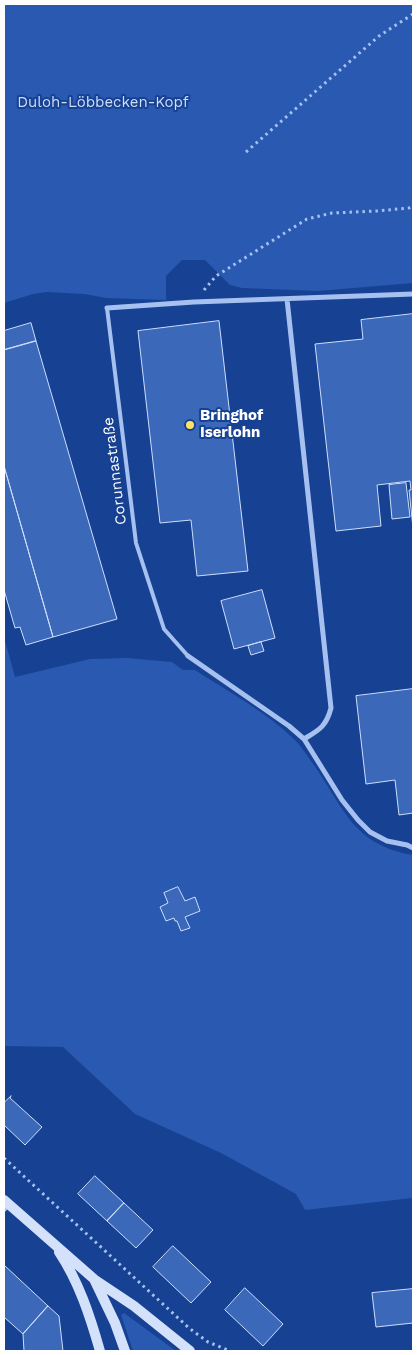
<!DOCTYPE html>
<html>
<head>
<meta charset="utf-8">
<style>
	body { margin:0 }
	#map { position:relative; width:417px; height:1355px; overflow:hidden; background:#174192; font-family:"Work Sans",sans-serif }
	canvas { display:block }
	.frame { position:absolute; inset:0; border:5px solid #fff; pointer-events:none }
</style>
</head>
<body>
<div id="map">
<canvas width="417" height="1355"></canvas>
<div class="frame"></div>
</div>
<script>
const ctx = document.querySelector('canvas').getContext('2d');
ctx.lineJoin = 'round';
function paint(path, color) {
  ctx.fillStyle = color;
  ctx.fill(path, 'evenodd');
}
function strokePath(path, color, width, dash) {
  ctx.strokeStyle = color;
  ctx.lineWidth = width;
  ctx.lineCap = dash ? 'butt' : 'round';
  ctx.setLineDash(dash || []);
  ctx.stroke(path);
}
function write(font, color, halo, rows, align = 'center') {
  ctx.font = font + ' "Work Sans",sans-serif';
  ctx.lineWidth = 4;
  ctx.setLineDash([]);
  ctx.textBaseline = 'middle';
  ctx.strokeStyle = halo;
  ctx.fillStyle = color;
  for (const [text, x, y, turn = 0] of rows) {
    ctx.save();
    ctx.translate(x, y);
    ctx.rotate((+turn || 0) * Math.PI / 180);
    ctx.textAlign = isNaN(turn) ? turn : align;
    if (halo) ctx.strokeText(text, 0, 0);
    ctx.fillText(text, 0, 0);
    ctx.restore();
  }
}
paint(new Path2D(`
	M4,4H413V283L318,291L242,288L230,285L205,260H182L166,276V300L106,298L84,294L47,292L33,294L4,303Z
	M4,637L15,677L90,659L127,658L172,662L183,670H195C229,692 266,712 295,740C301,746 306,754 311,761C344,806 350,844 413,855V1198L305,1210L296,1194L221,1153L135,1114L63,1047L4,1046Z
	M124,1313L176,1351H133L121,1315Z`), '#2959b1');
const building = new Path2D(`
	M413,314V528L409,490H411L410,481L377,485L381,526L336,531L315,344L363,339L361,320Z
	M219,321L248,571L197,576L191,520L160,523L138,331Z
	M31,323L36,341L4,350V331Z
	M36,341L117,619L53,637L4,466V350Z
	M4,466L53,637L26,645L20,627L15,628L4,590Z
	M406,483L410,517L392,519L389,485Z
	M262,590L275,638L234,649L221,601Z
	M261,642L264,651L251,655L248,646Z
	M413,689V813L399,815L395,780L366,784L356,696Z
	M178,887L185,901L195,897L200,911L185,917L190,928L181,931L177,921H175L174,918L166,921L160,907L168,903L164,893Z
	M11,1096L10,1098L42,1127L25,1145L4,1125V1103Z
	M95,1176L124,1203L107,1221L78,1194Z
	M124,1203L153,1230L136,1248L107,1221Z
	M173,1246L211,1282L191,1303L153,1267Z
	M4,1265L48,1306L23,1334L4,1317Z
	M245,1288L283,1324L263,1346L225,1310Z
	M413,1289V1323L376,1327L372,1293Z
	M48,1306L59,1316L63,1351H24L23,1334Z`);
paint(building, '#3b68b9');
strokePath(building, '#cddefb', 1);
strokePath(new Path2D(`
	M246,152L379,36L413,14
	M204,290L216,276L307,219L332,213L377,211L409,208L413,206
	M4,1158L189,1328L208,1342L230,1351`), '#a6c1f0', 3, [2.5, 4]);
strokePath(new Path2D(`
	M107,308L136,543L164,629L188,656
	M4,1210L9,1205`), '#a6c1f0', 4);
strokePath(new Path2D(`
	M287,299L331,708C326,727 319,730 304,739
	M107,308L194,302L413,294
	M188,656L289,726L304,739L342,800L358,820L370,832L387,841L407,845L413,848`), '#a6c1f0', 5);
strokePath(new Path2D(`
	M4,1200L94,1279L115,1323L125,1351
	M59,1252C79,1282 90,1316 100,1351
	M95,1280L134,1306L190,1351`), '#d4e1fb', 10);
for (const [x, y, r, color] of [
	[190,425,5,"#ffe165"]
]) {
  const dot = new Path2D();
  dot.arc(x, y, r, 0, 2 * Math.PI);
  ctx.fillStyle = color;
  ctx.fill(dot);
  strokePath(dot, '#174192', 2);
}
write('15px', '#cddefb', '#174192', [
	["Duloh-Löbbecken-Kopf",103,103]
]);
write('bold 15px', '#fff', '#174192', [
	["Bringhof",200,416],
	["Iserlohn",200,433]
], 'left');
write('15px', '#fff', '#174192', [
	["Corunnastraße",115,471,-97]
]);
</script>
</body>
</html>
